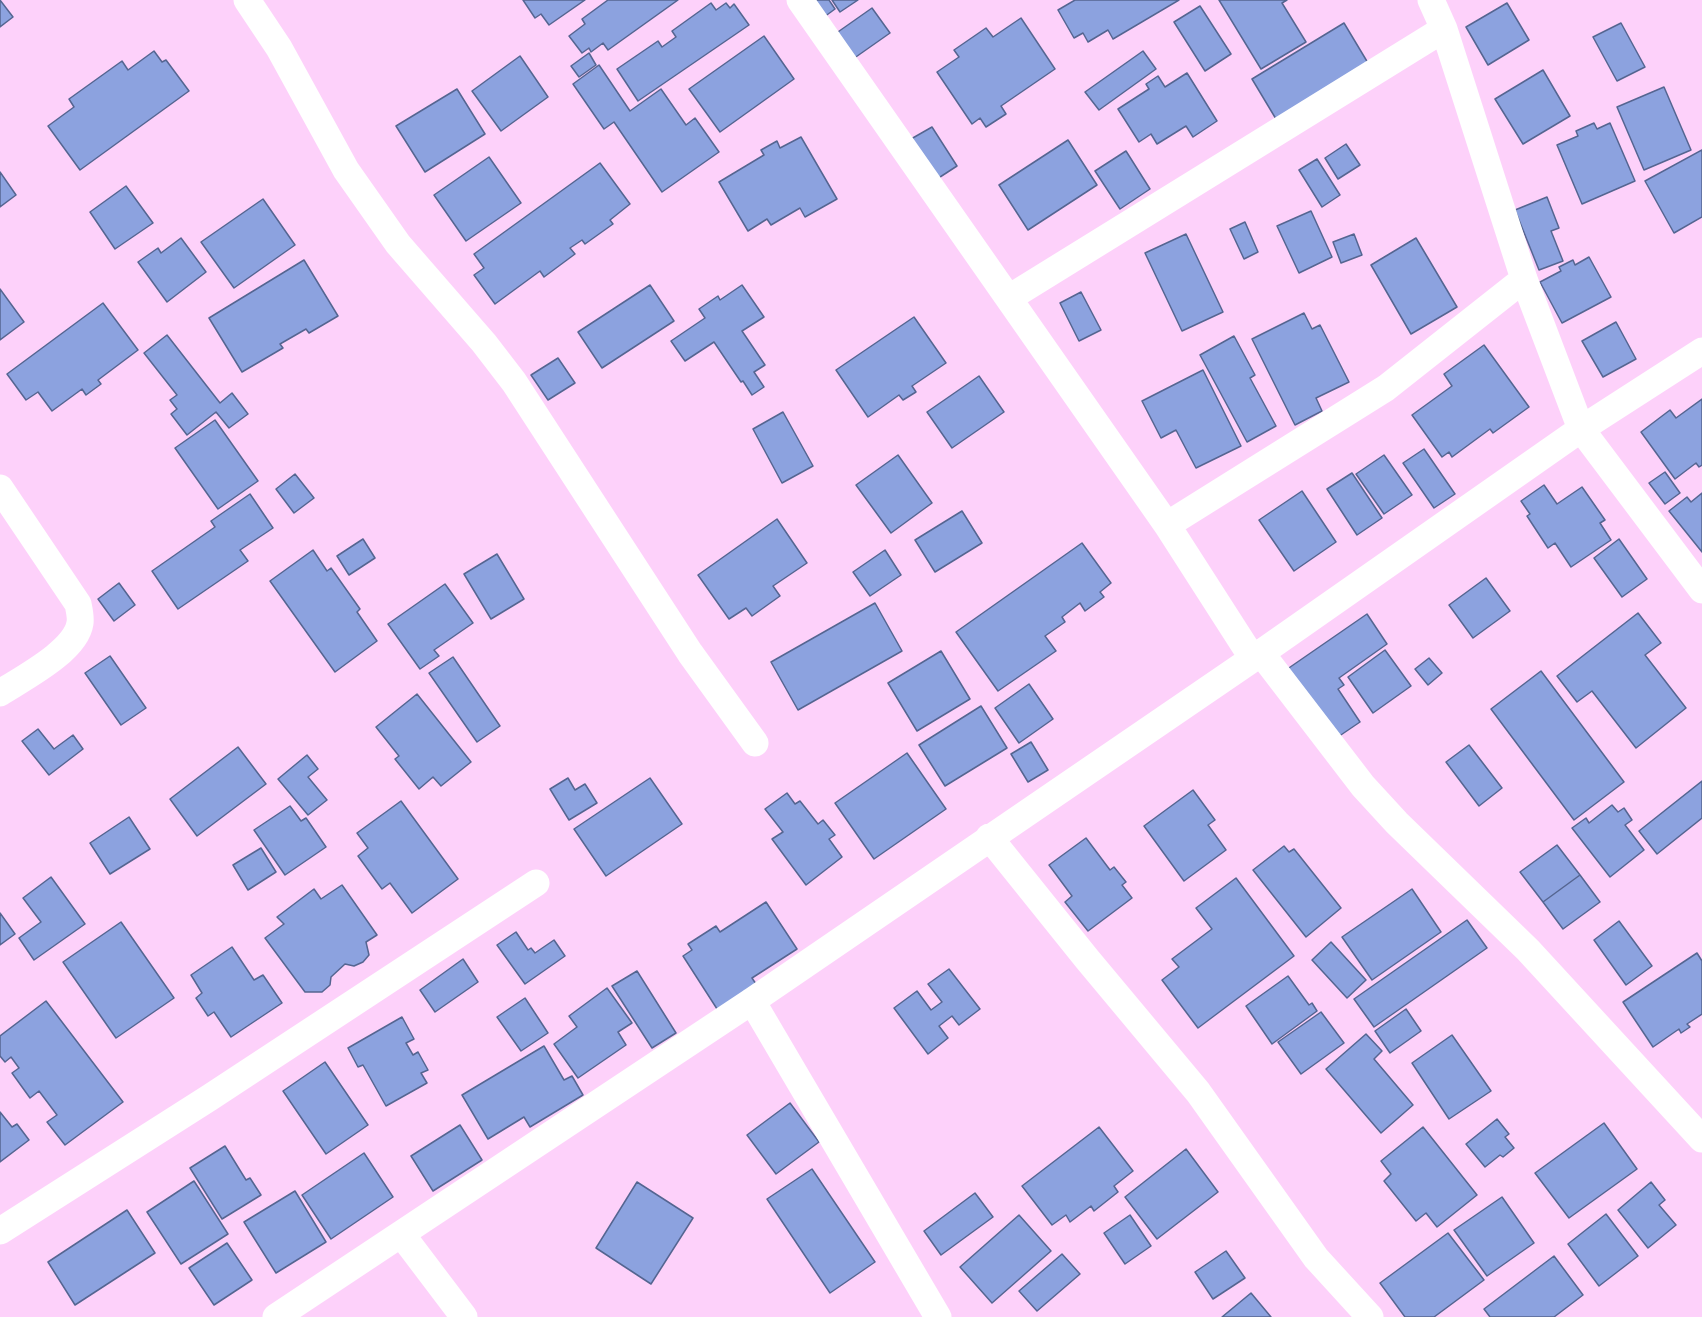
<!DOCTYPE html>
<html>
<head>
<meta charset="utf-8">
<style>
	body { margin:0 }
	canvas { display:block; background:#fdd1fa }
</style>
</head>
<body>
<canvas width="1702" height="1317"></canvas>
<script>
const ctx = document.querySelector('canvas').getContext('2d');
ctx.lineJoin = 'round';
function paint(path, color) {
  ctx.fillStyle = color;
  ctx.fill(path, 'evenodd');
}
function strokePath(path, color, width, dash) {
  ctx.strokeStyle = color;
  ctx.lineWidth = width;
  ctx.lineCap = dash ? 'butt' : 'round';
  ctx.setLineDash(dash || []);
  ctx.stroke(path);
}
const building = new Path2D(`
	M0,0L13,17L0,27Z
	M523,0H585L549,25L541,14L535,18Z
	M608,0H678L608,50L603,43L591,52L589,48L582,53L569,36L585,24L582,19Z
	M806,0H829L835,9L820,20Z
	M832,0H858L840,12Z
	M1075,0H1179L1113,39L1108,30L1088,42L1083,33L1074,38L1058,10Z
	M1219,0H1287L1282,3L1306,42L1261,69Z
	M711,3L716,10L726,3L730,8L734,4L749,25L638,101L617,69L658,41L662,47L676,37L672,31Z
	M1507,3L1529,40L1488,65L1466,27Z
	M1200,6L1231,54L1205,71L1174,22Z
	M872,8L890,33L853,59L835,34Z
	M1021,18L1055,69L1001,106L1006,114L986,127L980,118L972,124L937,72L959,57L954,50L986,28L993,37Z
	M1344,23L1371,68L1279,124L1252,79Z
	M1621,23L1645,67L1617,81L1593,37Z
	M764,36L794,79L720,132L689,89Z
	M154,51L162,62L166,60L189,91L80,170L48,126L74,107L69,99L122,61L128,70Z
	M1143,51L1156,69L1099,110L1085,92Z
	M589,53L596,65L579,77L571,66Z
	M520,56L548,97L501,131L472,91Z
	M599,65L630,111L661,89L686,125L695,118L719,152L662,192L614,122L604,129L573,84Z
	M1543,70L1570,116L1523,144L1495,99Z
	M1187,73L1217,121L1193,137L1186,126L1157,144L1151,134L1139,142L1118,109L1149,89L1146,84L1158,76L1165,87Z
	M1664,87L1691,150L1644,170L1617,107Z
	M457,89L485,134L425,172L396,126Z
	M1594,123L1597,129L1610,123L1635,181L1582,204L1557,145L1578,136L1576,131Z
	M932,127L957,166L937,179L911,139Z
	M801,137L837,199L805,217L800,208L771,225L767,219L748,231L719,182L764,155L761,150L777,141L780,148Z
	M1068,140L1097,185L1028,230L999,185Z
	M1346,144L1360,165L1338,179L1325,158Z
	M1702,150V217L1674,233L1645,181Z
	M1126,151L1150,189L1120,209L1095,171Z
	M489,157L521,203L466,241L434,195Z
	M1317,159L1340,195L1322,207L1299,170Z
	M600,163L630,204L610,220L613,224L585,244L582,240L570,248L575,254L544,277L540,271L495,304L474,275L484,268L474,254Z
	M0,172L16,195L0,207Z
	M126,186L153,223L115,249L90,212Z
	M1547,197L1559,228L1551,231L1563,261L1539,270L1515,210Z
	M263,199L295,245L234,288L201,242Z
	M1311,211L1332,257L1299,273L1277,226Z
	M1245,222L1258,252L1244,259L1230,229Z
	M1186,234L1223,312L1182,331L1145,253Z
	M1354,234L1362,255L1341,263L1333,242Z
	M181,238L206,272L167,302L138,262L158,248L161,253Z
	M1416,238L1457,307L1411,334L1371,265Z
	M1589,257L1611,297L1562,323L1540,282L1561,271L1559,267L1573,260L1575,265Z
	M304,260L338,316L309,333L306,329L280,344L283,348L242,372L209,318Z
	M650,285L674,321L602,368L578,332Z
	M742,285L764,317L742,331L765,365L754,372L764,387L752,395L743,381L741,382L714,342L685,361L671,341L705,318L699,309L718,296L720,300Z
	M0,289L24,322L0,340Z
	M1081,292L1101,330L1079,341L1060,303Z
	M103,303L138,350L98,380L101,384L86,395L82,389L52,411L38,392L26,400L7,374Z
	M1304,313L1312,329L1320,325L1349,382L1316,398L1322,411L1295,425L1252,339Z
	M914,317L946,363L912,386L916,392L903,400L899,395L868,417L836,370Z
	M1616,322L1636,359L1603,377L1582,341Z
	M167,335L220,403L232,393L248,414L229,428L216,412L187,435L171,414L177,409L170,400L177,395L144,353Z
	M1234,336L1255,375L1250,378L1276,426L1247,442L1200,355Z
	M1484,345L1529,407L1493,433L1490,429L1452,457L1449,452L1442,457L1412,415L1452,386L1444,374Z
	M558,358L575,383L548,400L531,375Z
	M1203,370L1241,446L1196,468L1176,430L1161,438L1142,401Z
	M979,376L1004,412L952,448L927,412Z
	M1702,399V465L1699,467L1696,463L1675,479L1641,432L1670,410L1676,418Z
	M783,412L813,466L782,483L753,429Z
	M215,420L258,481L218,509L175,448Z
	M1424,449L1455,494L1434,508L1403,463Z
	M898,455L932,503L891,533L856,485Z
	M1384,455L1412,495L1384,514L1356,474Z
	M1665,472L1680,493L1665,504L1649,483Z
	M1352,473L1382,518L1357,535L1327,489Z
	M295,474L314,498L294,513L276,489Z
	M1544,485L1557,504L1582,487L1605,520L1600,523L1611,540L1571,567L1555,543L1548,548L1527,516L1530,514L1521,501Z
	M1302,491L1336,542L1294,571L1259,520Z
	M1702,493V552L1669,511L1687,497L1691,502Z
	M250,494L273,528L240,550L248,561L178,609L152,571L215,527L211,521Z
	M962,511L982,543L935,572L915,540Z
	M777,519L807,563L773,586L780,596L752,616L746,608L729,619L698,575Z
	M363,539L375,558L349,575L337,556Z
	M1619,539L1647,579L1622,597L1594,558Z
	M1082,543L1111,583L1100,592L1104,597L1085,611L1080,603L1062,617L1065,622L1045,636L1056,651L998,691L956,632Z
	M313,550L327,571L331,568L360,609L357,612L377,641L335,672L270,581Z
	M885,550L901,575L870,596L853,572Z
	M497,554L524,599L491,619L464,574Z
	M1486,578L1510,611L1473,638L1449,605Z
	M119,583L135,605L114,621L98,599Z
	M445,584L473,623L434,650L439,656L420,669L388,624Z
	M875,603L902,651L798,710L771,662Z
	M1638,613L1661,643L1645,655L1686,708L1636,748L1592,691L1577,702L1557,676Z
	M1367,614L1387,644L1339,678L1344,685L1338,689L1360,722L1332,741L1283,672Z
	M1385,650L1411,686L1373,713L1348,677Z
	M941,651L970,699L917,731L888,683Z
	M110,656L146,708L121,725L85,673Z
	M453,657L500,726L477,742L429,673Z
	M1429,658L1442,673L1428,685L1415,669Z
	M1541,671L1624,782L1574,820L1491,709Z
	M1029,684L1053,719L1019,743L995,708Z
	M417,694L471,762L441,786L433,777L419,789L395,759L399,756L376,727Z
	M981,706L1007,748L945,786L919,745Z
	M38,729L54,749L73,735L83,749L49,775L22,741Z
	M1031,742L1048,770L1028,782L1011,754Z
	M1469,745L1502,788L1479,806L1446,762Z
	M238,747L266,784L197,836L170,799Z
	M907,753L946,809L874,859L835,803Z
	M307,755L318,769L308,777L327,800L308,815L278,779Z
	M568,778L575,790L585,784L597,803L569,820L550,789Z
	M650,778L682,824L606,876L574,829Z
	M1702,781V818L1657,854L1639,831Z
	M1193,790L1215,820L1208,825L1226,850L1184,881L1144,826Z
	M787,793L795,804L800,801L818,824L823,820L835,835L829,839L842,857L806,885L772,839L783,832L765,809Z
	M401,801L458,879L412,913L390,883L382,889L358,856L368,848L357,833Z
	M1612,805L1618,812L1624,808L1632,820L1625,825L1644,850L1610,877L1572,828L1586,818L1589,823Z
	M290,806L301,821L306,818L326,847L285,875L254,830Z
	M129,817L150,849L110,874L90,843Z
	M1086,838L1110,870L1114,867L1126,882L1122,885L1132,898L1088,931L1065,902L1072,896L1049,865Z
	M1557,845L1580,875L1543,902L1520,872Z
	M1284,846L1289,852L1294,849L1341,908L1306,937L1253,870Z
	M261,848L276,872L248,890L233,865Z
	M1580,875L1600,902L1563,929L1543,902Z
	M51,877L85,924L34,960L19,938L41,922L23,898Z
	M1236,878L1294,956L1198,1028L1162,980L1179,967L1172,959L1212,929L1196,908Z
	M342,885L377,935L366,942L369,955L363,962L354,966L345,964L331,977L330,985L322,992H305L265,938L284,924L277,917L314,889L321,899Z
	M1412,889L1441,932L1372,980L1342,937Z
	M766,902L797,949L752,978L758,987L719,1012L683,956L692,950L688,944L716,926L720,932Z
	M0,913L15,934L0,945Z
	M1467,920L1487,948L1374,1027L1354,999Z
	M1619,921L1652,966L1626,985L1594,940Z
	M121,922L174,998L116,1038L63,962Z
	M516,932L528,950L531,948L535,953L554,940L565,956L525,984L497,945Z
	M1331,942L1366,980L1347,998L1312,960Z
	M232,947L254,980L263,975L282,1003L231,1037L214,1012L208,1016L196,998L202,993L191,975Z
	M1697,953L1702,961V1014L1687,1024L1690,1027L1681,1033L1679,1029L1653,1047L1623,1002Z
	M463,959L478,982L435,1012L420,990Z
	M949,969L980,1009L959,1025L952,1016L939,1026L948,1038L928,1054L894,1008L917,991L931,1010L942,1002L928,984Z
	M637,971L676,1033L652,1048L612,986Z
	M1288,976L1309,1005L1312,1003L1317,1011L1272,1044L1246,1006Z
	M607,988L632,1023L618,1032L626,1045L578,1078L554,1044L577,1027L569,1016Z
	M525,998L548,1033L521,1051L497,1017Z
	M46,1001L123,1102L65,1145L47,1122L57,1115L39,1091L30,1098L12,1073L19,1068L11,1057L5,1062L0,1056V1036Z
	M1406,1009L1421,1031L1390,1053L1375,1031Z
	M1321,1012L1344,1043L1301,1074L1278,1042Z
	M402,1017L414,1039L406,1043L413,1055L418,1052L428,1070L421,1073L427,1083L386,1106L363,1065L358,1067L348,1048Z
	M1366,1034L1382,1051L1374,1059L1413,1105L1381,1133L1326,1069Z
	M1452,1035L1491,1091L1449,1119L1412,1063Z
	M544,1046L564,1080L572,1076L583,1095L530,1127L524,1117L488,1139L462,1095Z
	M325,1062L368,1125L326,1154L283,1091Z
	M790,1103L819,1142L776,1174L747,1135Z
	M0,1112L12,1127L17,1124L29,1140L0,1162Z
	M1497,1119L1509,1134L1505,1137L1514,1148L1503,1157L1500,1155L1485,1167L1466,1144Z
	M1604,1123L1637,1169L1569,1218L1535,1173Z
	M460,1125L482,1160L433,1191L411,1156Z
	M1099,1127L1133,1171L1114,1186L1118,1192L1094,1211L1091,1206L1070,1222L1066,1215L1052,1225L1022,1186Z
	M1423,1127L1477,1195L1437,1227L1426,1213L1416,1221L1384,1181L1391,1174L1381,1161Z
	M225,1146L246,1180L250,1178L261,1195L222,1219L190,1168Z
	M1186,1149L1218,1192L1157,1239L1125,1197Z
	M364,1153L393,1197L331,1239L302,1195Z
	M812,1169L875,1262L830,1293L767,1199Z
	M194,1181L228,1234L181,1264L147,1212Z
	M637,1182L693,1218L651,1284L596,1248Z
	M1651,1182L1665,1200L1659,1205L1676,1225L1648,1248L1618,1210Z
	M295,1191L326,1242L276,1273L244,1222Z
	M975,1193L993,1217L941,1255L924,1231Z
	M1502,1197L1534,1243L1487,1276L1454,1230Z
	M127,1210L155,1253L75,1305L48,1262Z
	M1606,1214L1638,1256L1599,1286L1568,1244Z
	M1019,1215L1051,1251L992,1303L960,1267Z
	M1130,1215L1151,1246L1125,1264L1104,1233Z
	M1448,1233L1484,1280L1434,1317H1405L1380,1283Z
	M227,1243L252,1280L214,1305L189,1268Z
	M1226,1251L1245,1278L1213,1299L1195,1272Z
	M1062,1254L1080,1274L1037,1311L1019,1291Z
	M1554,1256L1583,1295L1554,1317H1490L1484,1309Z
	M1251,1293L1271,1317H1222Z`);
paint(building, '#8ca2df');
strokePath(building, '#556591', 1.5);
strokePath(new Path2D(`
	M247,0L279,48L346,170L398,244L484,343L514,382L690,653L755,743
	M800,0L1167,525L1253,659
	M1431,0L1444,29L1524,279L1581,429L1702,590
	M1009,298L1444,29
	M0,488L78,604C79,609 81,617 80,623C76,651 23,678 0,693
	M1167,525L1386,388L1524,279
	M1261,653L1363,786L1397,823L1528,950L1702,1139
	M989,837L1087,959L1198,1092L1316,1258L1370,1317
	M752,1001L938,1317
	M0,1231L209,1098L536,883
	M402,1235L464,1317
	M276,1317L752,1001L1261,653L1581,429L1702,351`), '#fff', 27);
</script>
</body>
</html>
